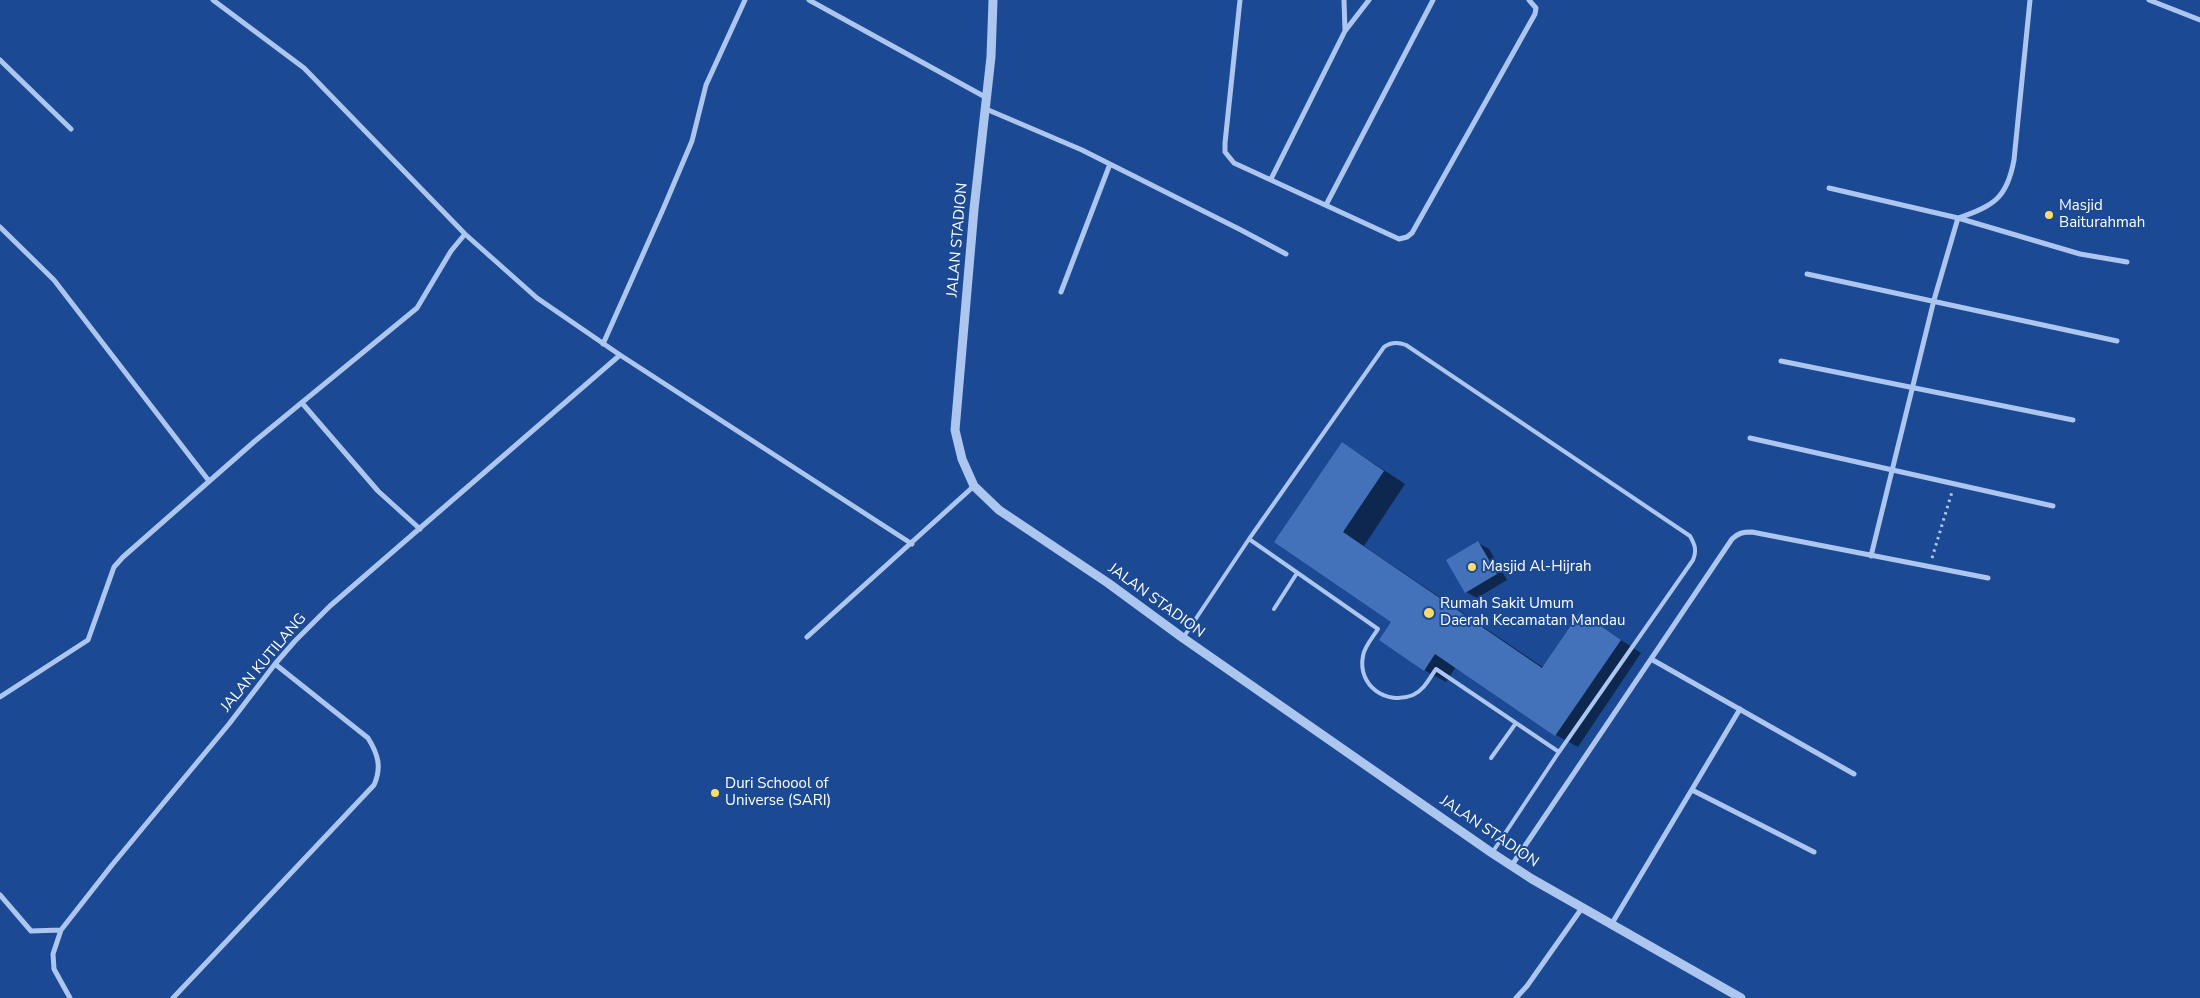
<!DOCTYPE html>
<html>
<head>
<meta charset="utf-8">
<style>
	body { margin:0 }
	canvas { display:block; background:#1b4993 }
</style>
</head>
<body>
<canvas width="2200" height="998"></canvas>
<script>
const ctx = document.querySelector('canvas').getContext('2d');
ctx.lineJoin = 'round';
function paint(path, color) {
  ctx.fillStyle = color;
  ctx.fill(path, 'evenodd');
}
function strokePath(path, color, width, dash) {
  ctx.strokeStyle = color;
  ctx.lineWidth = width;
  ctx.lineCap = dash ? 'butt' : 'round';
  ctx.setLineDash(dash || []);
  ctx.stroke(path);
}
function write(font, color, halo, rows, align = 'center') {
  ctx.font = font + ' "Nunito Sans",sans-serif';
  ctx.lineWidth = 4;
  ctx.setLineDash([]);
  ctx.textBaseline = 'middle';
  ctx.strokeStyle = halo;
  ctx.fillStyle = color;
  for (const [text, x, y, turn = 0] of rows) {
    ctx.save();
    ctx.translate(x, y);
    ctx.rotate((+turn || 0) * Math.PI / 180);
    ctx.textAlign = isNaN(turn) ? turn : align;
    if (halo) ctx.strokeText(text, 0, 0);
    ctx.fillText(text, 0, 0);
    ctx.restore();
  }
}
paint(new Path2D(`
	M1343,443L1405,484L1364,546L1544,668L1581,614L1641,653L1578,747L1556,735L1456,667L1446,682L1424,670L1393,622L1276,542Z
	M1478,543L1489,549L1507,580L1477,598L1466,592Z`), '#0007');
paint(new Path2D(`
	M1342,442L1384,471L1343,532L1542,668L1580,612L1621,640L1555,736L1435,654L1424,671L1379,640L1391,622L1274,542Z
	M1478,541L1497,574L1465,593L1446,560Z`), '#4472ba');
strokePath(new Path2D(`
	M1932,558L1952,492`), '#acc6ef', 3, [2.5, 4]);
strokePath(new Path2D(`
	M1249,539L1384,347C1391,342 1398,342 1406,345L1690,536C1695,545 1697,550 1693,560L1559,752
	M1274,609L1297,573
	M1183,638L1249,539L1378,629C1373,637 1364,647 1363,656C1357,686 1387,706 1413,695C1424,690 1429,679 1436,669L1559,752L1492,853
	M1491,758L1516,723`), '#acc6ef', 4);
strokePath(new Path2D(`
	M213,0L304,68L465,234L537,298L620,355L912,544
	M809,0L987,98
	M1240,0L1225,143V152L1234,163L1399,239L1407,237L1412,233L1535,14L1536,8L1529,0
	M2149,0L2200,20
	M1345,31L1369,0
	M0,60L71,129
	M986,109L1082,150L1241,230L1286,254
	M1271,179L1345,31L1344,0
	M1829,188L1958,218L2080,254L2127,262
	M1326,205L1433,0
	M1958,218C1994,206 2007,198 2014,160L2030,0
	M0,227L54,280L209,481
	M1807,274L2117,341
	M1061,292L1110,164
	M603,344L664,207L692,141L706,85L745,0
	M1781,361L2073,420
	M302,403L378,491L420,529
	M1750,438L2053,506
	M1871,556L1934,300L1958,218
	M807,637L974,486
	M1651,659L1854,774
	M0,697L88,640L114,567L123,557L255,441L417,308L451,251L465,234
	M1692,790L1814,852
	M1512,865L1732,539C1738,533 1743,532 1752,532L1988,578
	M0,895L31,931L61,930
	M1611,925L1740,709
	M70,998L54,969L53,954L61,930L112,865L229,724L275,664L295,641L330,606L620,355
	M173,998L374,785C382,767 378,754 368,738L275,664
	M1516,998L1527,986L1582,908`), '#acc6ef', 5);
strokePath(new Path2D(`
	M993,0L991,57L974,209L955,430L962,459L974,486L999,510L1108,583L1183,638L1492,853L1532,879L1741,998`), '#acc6ef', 9);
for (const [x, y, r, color] of [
	[2049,215,5,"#ffdc6a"],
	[1472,567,5,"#ffdc6a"],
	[1429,613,6,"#ffdc6a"],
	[715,793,5,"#ffdc6a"]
]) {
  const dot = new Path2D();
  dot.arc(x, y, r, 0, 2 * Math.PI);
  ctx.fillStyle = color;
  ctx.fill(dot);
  strokePath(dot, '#1b4993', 2);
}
write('15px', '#fff', '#1b4993', [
	["Masjid",2059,206],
	["Baiturahmah",2059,223],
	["Masjid Al-Hijrah",1482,567],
	["Rumah Sakit Umum",1440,604],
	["Daerah Kecamatan Mandau",1440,621],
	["Duri Schoool of",725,784],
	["Universe (SARI)",725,801]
], 'left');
write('15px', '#fff', '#1b4993', [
	["JALAN STADION",958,240,-85],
	["JALAN STADION",1156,601,36],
	["JALAN KUTILANG",264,663,-50],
	["JALAN STADION",1489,832,34]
]);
</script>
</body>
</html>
